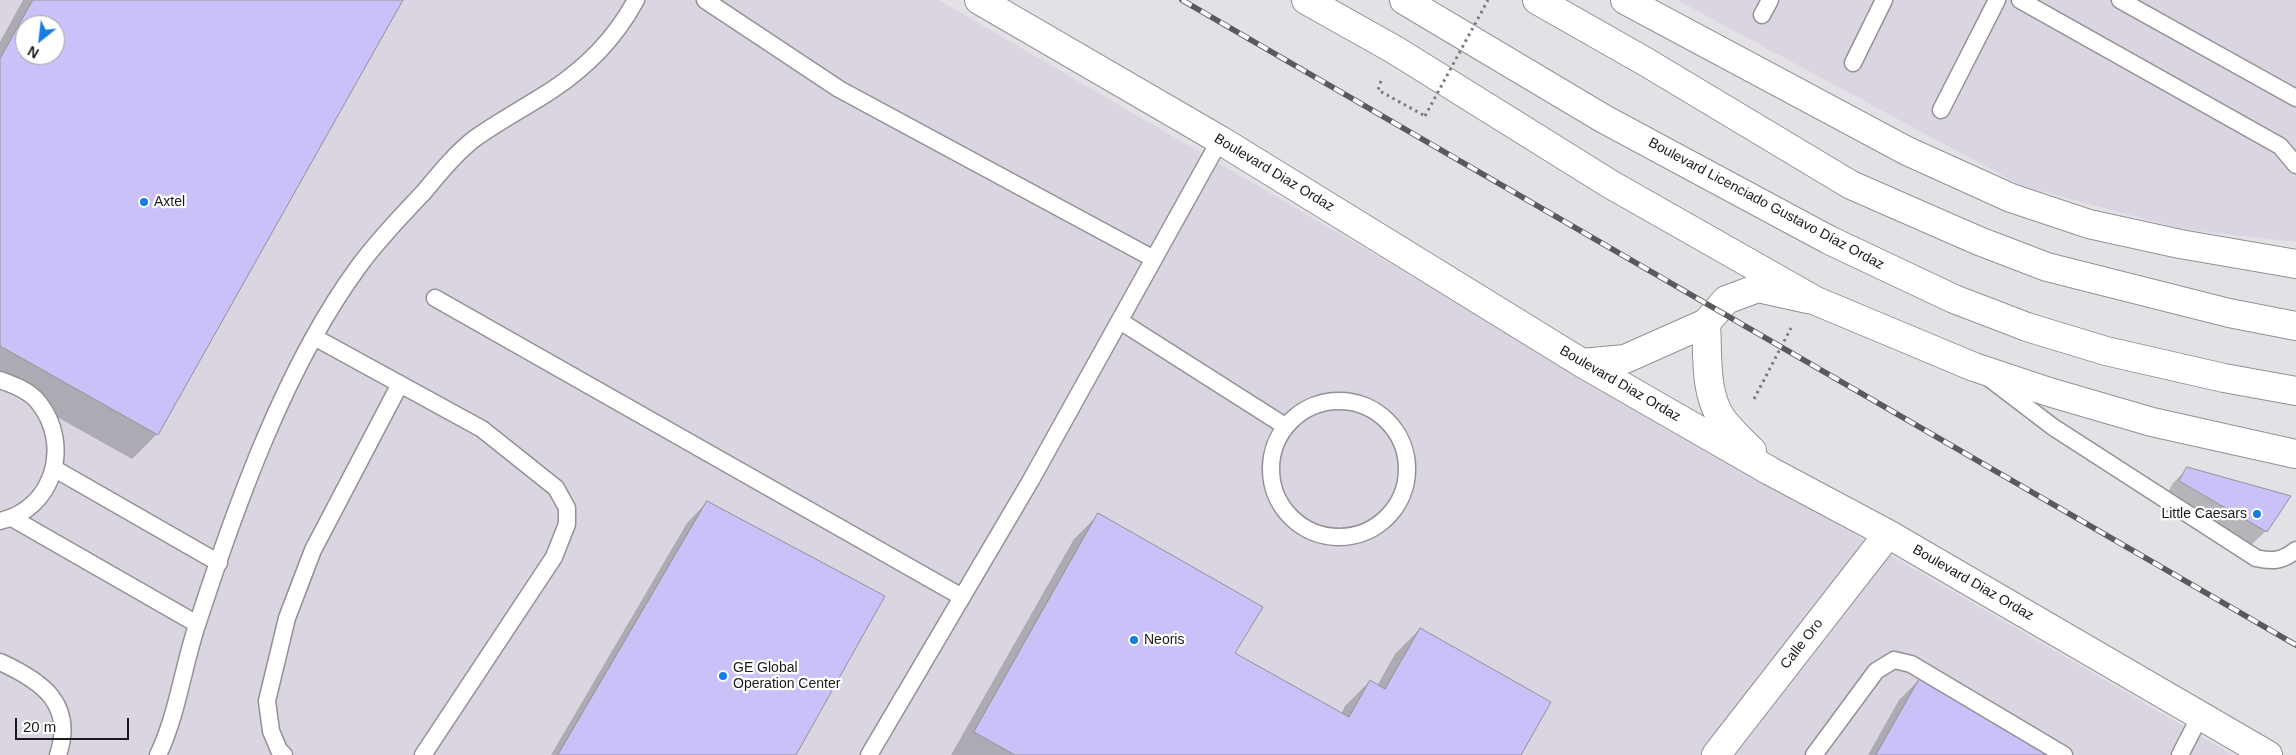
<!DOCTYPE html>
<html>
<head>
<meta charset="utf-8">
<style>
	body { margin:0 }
	#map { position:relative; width:2296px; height:755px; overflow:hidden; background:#e3e1e6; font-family:Arial,sans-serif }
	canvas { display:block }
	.north { position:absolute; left:15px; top:15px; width:50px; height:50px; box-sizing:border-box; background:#fff; border:1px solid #a3a3a4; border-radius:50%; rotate:209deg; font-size:14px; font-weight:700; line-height:20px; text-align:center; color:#1a191b }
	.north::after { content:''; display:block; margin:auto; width:18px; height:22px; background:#157ce4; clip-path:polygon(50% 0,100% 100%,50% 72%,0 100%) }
	.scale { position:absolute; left:15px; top:718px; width:114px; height:22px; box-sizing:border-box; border:2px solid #1a191b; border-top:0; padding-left:6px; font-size:15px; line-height:18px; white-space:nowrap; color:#1a191b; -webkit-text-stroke:4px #fff; paint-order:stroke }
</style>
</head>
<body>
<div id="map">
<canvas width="2296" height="755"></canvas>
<div class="north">N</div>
<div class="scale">20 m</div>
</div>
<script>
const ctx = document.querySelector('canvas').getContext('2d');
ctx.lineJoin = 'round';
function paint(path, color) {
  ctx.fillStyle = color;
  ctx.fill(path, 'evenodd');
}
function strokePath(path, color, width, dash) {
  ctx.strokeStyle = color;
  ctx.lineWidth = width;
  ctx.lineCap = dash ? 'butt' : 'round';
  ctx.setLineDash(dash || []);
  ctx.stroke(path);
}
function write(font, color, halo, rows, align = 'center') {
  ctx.font = font + ' Arial,sans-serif';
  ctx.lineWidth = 4.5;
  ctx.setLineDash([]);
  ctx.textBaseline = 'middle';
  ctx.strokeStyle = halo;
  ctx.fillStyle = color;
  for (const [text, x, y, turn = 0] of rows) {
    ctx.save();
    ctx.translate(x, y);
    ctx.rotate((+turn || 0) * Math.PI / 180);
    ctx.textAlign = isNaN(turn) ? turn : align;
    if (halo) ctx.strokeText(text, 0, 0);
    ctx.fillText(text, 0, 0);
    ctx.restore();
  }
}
paint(new Path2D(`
	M0,0H939L2233,755H0ZM25,25H55V55H25Z
	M1677,0H2296V242L2182,229L2022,186Z`), '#dad5e1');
paint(new Path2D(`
	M23,0H401L157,434L132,459L0,385V42ZM25,25H55V55H25Z
	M2187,469L2266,531L2251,545L2166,496L2173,483Z
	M707,502L795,755H551L687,523Z
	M1099,514L1234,654L1341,714L1345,706L1370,681L1377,686L1395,654L1420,629L1519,755H951L1074,539Z
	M1920,679L2053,755H1868L1899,700Z`), '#0003');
const building = new Path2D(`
	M33,0H403L158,435L0,346V59ZM25,25H55V55H25Z
	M2187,467L2291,496L2267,532L2179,481Z
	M707,501L885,596L796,755H558Z
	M1098,513L1263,607L1235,653L1349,717L1370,680L1385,689L1420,628L1551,702L1521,755H1015L974,732Z
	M1920,678L2056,755H1876Z`);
paint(building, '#cac1f8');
strokePath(building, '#939397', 1);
const service = new Path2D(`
	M705,0L839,89L1154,259
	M2020,0L2280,146L2296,165
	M2120,0L2296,98
	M1762,15L1770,0
	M1853,63L1884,0
	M1941,110L1997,0
	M435,298L962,597
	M1120,321L1285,426
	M314,337L482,429L556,488L567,508V524L554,557L423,755
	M1990,379L2053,427L2256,558C2273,562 2282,561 2296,550
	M0,380C14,385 30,391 39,403C72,445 54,509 0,521
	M1271 469a68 68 0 1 1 136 0a68 68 0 1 1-136 0Z
	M55,469L219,563
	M12,518L197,624
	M0,662C42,681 75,704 58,755
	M158,755C178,713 183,666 198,622C236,505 286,365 359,266C378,240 401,216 423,193C439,174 455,154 474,139C499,121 526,107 552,90C587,67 616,37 636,0
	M284,755L279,750L271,731L267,701L287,618L313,550L400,384
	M869,755L1031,480L1220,140
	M1814,755L1876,671L1894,660L1911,664L2064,755
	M2180,755L2201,714`);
const tertiary = new Path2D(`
	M979,0L1220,140L1582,363L1770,471L1888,534L2268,755
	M1706,323C1708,354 1704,393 1722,419C1731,431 1742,441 1752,451
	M1582,363L1625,359L1706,323L1726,300L1758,288L1808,299
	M1716,755L1888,534`);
const primary = new Path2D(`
	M1306,0L1395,50L1610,184L1816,301L1974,367L2049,392L2152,422L2296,454
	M1404,0L1604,119L1829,240L1954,299L2027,327L2106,351L2224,378L2296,391
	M1537,0L1646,62L1851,185L1979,241L2047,267L2229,313L2296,326
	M1625,0L1907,151L2011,198L2089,224L2180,244L2296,264`);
strokePath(service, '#939195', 19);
strokePath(tertiary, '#939195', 30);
strokePath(primary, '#939195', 30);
strokePath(new Path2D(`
	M1381,81L1378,90L1425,116
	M1754,399L1791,328`), '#7a787c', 3, [2.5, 4]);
strokePath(service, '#fff', 16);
strokePath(tertiary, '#fff', 28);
strokePath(primary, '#fff', 28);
const rail = new Path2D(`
	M1182,0L2296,645`);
strokePath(rail, '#5a595c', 5.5);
strokePath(rail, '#fff', 4, [11]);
strokePath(new Path2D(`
	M1425,116L1488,0`), '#7a787c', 3, [2.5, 4]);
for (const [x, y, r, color] of [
	[144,202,5,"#157ce4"],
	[2257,514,5,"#157ce4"],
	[1134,640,5,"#157ce4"],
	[723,676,5,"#157ce4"]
]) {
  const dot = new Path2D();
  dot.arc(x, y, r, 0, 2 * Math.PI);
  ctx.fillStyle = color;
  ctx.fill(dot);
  strokePath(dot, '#fff', 2);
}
write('14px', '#1a191b', '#fff', [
	["Boulevard Diaz Ordaz",1274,173,31],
	["Boulevard Licenciado Gustavo Díaz Ordaz",1766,204,28],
	["Boulevard Diaz Ordaz",1620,384,30],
	["Boulevard Diaz Ordaz",1973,583,30],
	["Calle Oro",1802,644,-52]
]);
write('14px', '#1a191b', '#fff', [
	["Axtel",154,202],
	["Little Caesars",2247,514,"right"],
	["Neoris",1144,640],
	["GE Global",733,668],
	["Operation Center",733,684]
], 'left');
</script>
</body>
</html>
